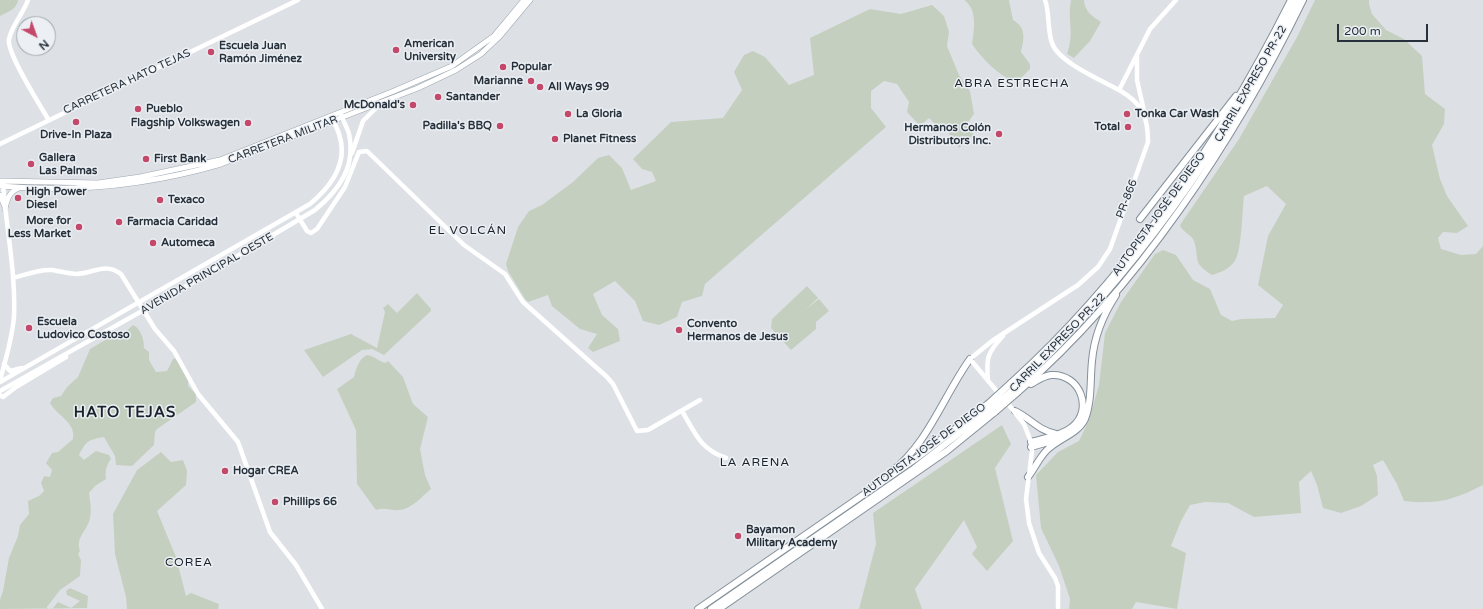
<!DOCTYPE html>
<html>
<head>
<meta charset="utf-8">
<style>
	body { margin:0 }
	#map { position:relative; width:1483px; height:609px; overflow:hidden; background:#dde1e6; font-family:"Varela Round",sans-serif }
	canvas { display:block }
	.north { position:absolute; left:16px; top:16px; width:40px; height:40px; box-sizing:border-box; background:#ecf0f4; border:1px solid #9da4aa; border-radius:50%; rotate:139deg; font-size:11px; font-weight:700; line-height:16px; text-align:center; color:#27313b }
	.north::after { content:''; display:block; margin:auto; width:14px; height:18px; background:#c44869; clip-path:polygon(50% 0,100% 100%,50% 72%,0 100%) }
	.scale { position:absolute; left:1337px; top:24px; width:91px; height:18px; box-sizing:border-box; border:2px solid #27313b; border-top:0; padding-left:5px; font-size:12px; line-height:14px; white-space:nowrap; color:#27313b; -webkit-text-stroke:3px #ecf0f4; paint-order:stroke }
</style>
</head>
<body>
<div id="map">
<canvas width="1483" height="609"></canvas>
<div class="north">N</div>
<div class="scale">200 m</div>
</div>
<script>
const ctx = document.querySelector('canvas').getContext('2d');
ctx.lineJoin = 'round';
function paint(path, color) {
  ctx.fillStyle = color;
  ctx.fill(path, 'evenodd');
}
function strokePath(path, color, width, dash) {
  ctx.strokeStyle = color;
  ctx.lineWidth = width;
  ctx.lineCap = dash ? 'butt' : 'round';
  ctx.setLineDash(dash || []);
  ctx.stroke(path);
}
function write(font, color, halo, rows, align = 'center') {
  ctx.font = font + ' "Varela Round",sans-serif';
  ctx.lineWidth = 3;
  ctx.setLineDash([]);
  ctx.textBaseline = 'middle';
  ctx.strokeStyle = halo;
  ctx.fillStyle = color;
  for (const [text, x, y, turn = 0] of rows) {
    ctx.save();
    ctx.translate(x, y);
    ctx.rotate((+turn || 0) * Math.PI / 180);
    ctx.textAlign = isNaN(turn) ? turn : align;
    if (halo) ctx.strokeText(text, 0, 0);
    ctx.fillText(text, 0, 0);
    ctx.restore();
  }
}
paint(new Path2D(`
	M0,0H18C17,9 8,12 0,16Z
	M964,0H1009L1013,20C1027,28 1024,39 1021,52L1030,64V69L1020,79L1015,82C996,73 984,61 972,44C974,31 978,9 964,0Z
	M1071,0H1084C1085,12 1092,16 1101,22L1090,41L1074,58L1067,54C1075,32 1067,21 1071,0Z
	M1315,0H1369V4L1372,14L1386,30L1404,39L1422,56L1425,94L1445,109L1444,124L1432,145L1440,179L1447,196L1468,226L1457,233L1443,232L1438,238L1441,249L1461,255L1476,254L1483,246V485C1454,500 1436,505 1404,501L1397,484L1383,460L1373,465L1377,476L1378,495L1361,506L1341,513L1323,508L1317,485L1311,471L1299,482L1301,513L1254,517L1228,503L1205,502L1190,505L1181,521L1171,546L1186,553L1177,609L1136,602L1132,609H1069L1070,599L1059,566L1041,528L1036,475L1058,452L1079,441L1089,420L1099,385L1105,333L1121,302L1155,254L1163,250L1176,255L1193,280L1210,289L1221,315L1232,321L1241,319L1275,318L1283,305L1258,285L1268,236L1286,204L1267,186L1244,196C1242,211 1242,253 1234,262C1228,270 1221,272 1212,275C1191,262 1200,259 1194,241C1191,234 1182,232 1180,225L1239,139L1297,37Z
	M932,5L944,16L949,32L947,46L959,75L970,91L974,114L966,125L974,135L959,148L953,138L949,134L948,126L936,125L929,118L920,126L907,112L909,102L897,84L884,81L871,91V108L886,127L705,284L702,296L682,302L677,317L659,325L643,321L635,301L615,281L593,294L602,315L618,329L620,341L593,352L588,348L597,334L580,329L552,306L548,295L528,302L525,299L508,271L506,264L518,227L529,211L542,205L573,182L598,158L609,155L622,168L631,190L656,181L652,172L642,169L633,159L671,122L723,118L742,90L734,72L744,55L753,51L765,57L789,85L814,75L810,38L870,9L901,14Z
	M807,286L818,298L805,310L819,299L829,311L816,322V329L791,350L771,328L772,319Z
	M417,293L431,309V311L384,355L372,349L362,350L323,377L304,350L351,334L377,348L385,312L383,308L388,304L397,313Z
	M133,325C141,329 144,339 144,348L149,352V360L156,372L167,371L173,359L178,358L188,378V386L196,394V402L157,429L155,432L154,445L132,466L116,465L115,456L104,437C88,440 86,441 79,455L84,460L96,451L109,455L111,459C106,466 105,471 106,479L95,486L89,493C90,502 92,509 90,518C88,530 75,537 80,551L78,554L81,560L80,576L60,590L47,607V609L53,608L58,602L71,608L80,601L67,595L66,591L70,588L88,596L87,608L0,609V600L3,591L9,558L18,536L20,525L29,514L28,501L39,496L44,491L41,483L44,476L50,477L52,470L46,463L52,453L58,452L73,439C76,422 57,416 50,403L53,398L61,396L67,387L78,377L90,349L114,335H122Z
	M367,355C375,356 378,361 385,363L388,361L403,377L413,404L428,417L420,449L425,475L431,489C421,497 412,509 399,510C389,511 388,507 376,510L357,484L356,430L337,389L354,377C356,368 359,359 367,355Z
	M1002,425L1011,444L995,468L1013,541L987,571L972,554L977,547L964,520L915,589L922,609H859L876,544L873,513Z
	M161,452L171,462L183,460L187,471L186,485L157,511L176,557L186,596L191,593L219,604L218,609H127L126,597L115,554L113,514L137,470Z`), '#c5cfbf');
const primary = new Path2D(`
	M0,181L98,183L140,177L220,160L394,91L452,66L494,36L524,0
	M0,186C76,193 149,185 221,164L418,88L456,70L481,54L500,36L530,0
	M0,195L5,207
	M5,209C7,199 9,192 19,188`);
const highway = new Path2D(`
	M1140,219L1236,96
	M1011,383C1129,276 1220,142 1291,0
	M1015,388C1132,277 1227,145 1297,0
	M1018,392C1137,289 1235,140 1303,0
	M1015,411C1030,418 1039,431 1056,434
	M1031,442C1044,438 1061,436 1072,427C1094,410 1080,373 1051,375C1043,376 1038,380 1031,384
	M1031,447L1059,439
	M891,472C928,444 944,395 970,359
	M1028,477C1035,468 1039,458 1047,450C1059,438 1078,434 1085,419C1092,401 1090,380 1092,361C1094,337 1103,315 1116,295
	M698,609L918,457L988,404
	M711,609L912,470L992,408
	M719,609L947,451L995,412`);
strokePath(primary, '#9da7b1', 6);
strokePath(highway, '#85919b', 8);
strokePath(new Path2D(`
	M28,0C23,14 12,25 9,39C6,52 40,105 48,119
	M1045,0C1050,14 1047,29 1052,43C1058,62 1101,80 1119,90
	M1137,57V80L1144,111
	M0,144L298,0
	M352,153L363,121L380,104
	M296,213L307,231L311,233L317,229L345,187L359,152L367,151L464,245L505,274L523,302L607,377L613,384L637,431L648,430L700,400
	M13,278C25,275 39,269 52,270C60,271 69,274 77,274C94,273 105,262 121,274L155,329L174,351L198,394L238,442L270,532L296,565L322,609
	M4,364L10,371L22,368
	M0,380C6,359 12,339 14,317C16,272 6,228 3,183
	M988,381C986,358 987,353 1003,336
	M0,382L310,204C338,181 353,153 332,119
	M0,391L197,280L315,210C339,190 356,167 349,134C347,127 343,121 341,114
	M0,395L3,397L16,387L66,357
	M1000,395L970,359L992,341L1078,285L1098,267L1110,249L1148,142C1148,116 1142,103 1119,90L1150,29L1176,0
	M1005,400L1024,424L1031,442L1032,451L1026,499L1029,523L1039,553L1055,578L1058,586V609
	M682,411C695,433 700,449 726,458`), '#fff', 4.5);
strokePath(primary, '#fff', 5);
strokePath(highway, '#fff', 6);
const highwayBridge = new Path2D(`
	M988,404L1011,383
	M992,408L1015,388
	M995,412L1018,392`);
strokePath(highwayBridge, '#85919b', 8, []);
strokePath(highwayBridge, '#fff', 6);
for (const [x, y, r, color] of [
	[396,50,4,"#c44869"],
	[211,52,4,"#c44869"],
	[503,67,4,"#c44869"],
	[531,81,4,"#c44869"],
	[540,87,4,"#c44869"],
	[438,97,4,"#c44869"],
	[413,105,4,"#c44869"],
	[138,109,4,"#c44869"],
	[568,114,4,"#c44869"],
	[1127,114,4,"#c44869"],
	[76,122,4,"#c44869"],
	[248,123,4,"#c44869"],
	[500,126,4,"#c44869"],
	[1128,127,4,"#c44869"],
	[999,134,4,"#c44869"],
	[555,139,4,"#c44869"],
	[146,159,4,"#c44869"],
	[31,164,4,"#c44869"],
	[18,198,4,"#c44869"],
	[160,200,4,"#c44869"],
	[119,222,4,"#c44869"],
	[79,227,4,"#c44869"],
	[153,243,4,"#c44869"],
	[29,328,4,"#c44869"],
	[679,330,4,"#c44869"],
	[225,471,4,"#c44869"],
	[275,502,4,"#c44869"],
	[738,536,4,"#c44869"]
]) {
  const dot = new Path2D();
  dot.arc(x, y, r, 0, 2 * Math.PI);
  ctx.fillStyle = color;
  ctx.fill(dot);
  strokePath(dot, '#ecf0f4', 1.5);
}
write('bold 11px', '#27313b', '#ecf0f4', [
	["American",404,44],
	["University",404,57],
	["Escuela Juan",219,46],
	["Ramón Jiménez",219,59],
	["Popular",511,67],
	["Marianne",523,81,"right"],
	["All Ways 99",548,87],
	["Santander",446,97],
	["McDonald's",405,105,"right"],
	["Pueblo",146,109],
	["La Gloria",576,114],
	["Tonka Car Wash",1135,114],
	["Flagship Volkswagen",240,123,"right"],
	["Padilla's BBQ",492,126,"right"],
	["Total",1120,127,"right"],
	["Hermanos Colón",991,128,"right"],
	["Distributors Inc.",991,141,"right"],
	["Drive-In Plaza",76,135,"center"],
	["Planet Fitness",563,139],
	["Gallera",39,158],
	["Las Palmas",39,171],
	["First Bank",154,159],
	["High Power",26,192],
	["Diesel",26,205],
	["Texaco",168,200],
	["More for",71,221,"right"],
	["Less Market",71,234,"right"],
	["Farmacia Caridad",127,222],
	["Automeca",161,243],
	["Escuela",37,322],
	["Ludovico Costoso",37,335],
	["Convento",687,324],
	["Hermanos de Jesus",687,337],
	["Hogar CREA",233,471],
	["Phillips 66",283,502],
	["Bayamon",746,530],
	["Military Academy",746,543]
], 'left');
write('11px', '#27313b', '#ecf0f4', [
	["CARRETERA HATO TEJAS",127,82,-25],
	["CARRIL EXPRESO PR-22",1251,84,-60],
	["CARRETERA MILITAR",283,140,-21],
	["PR-866",1127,199,-69],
	["AUTOPISTA JOSÉ DE DIEGO",1159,214,-54],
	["AVENIDA PRINCIPAL OESTE",207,274,-30],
	["CARRIL EXPRESO PR-22",1058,343,-46],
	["AUTOPISTA JOSÉ DE DIEGO",924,450,-36]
]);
ctx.letterSpacing = '1px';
write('12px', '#1a222c', '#ecf0f4', [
	["ABRA ESTRECHA",1012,84],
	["EL VOLCÁN",468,231],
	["LA ARENA",755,463],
	["COREA",189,563]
]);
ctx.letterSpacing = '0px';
ctx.letterSpacing = '1px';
write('bold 15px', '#1a222c', '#ecf0f4', [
	["HATO TEJAS",125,413]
]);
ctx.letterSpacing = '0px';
</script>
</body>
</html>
